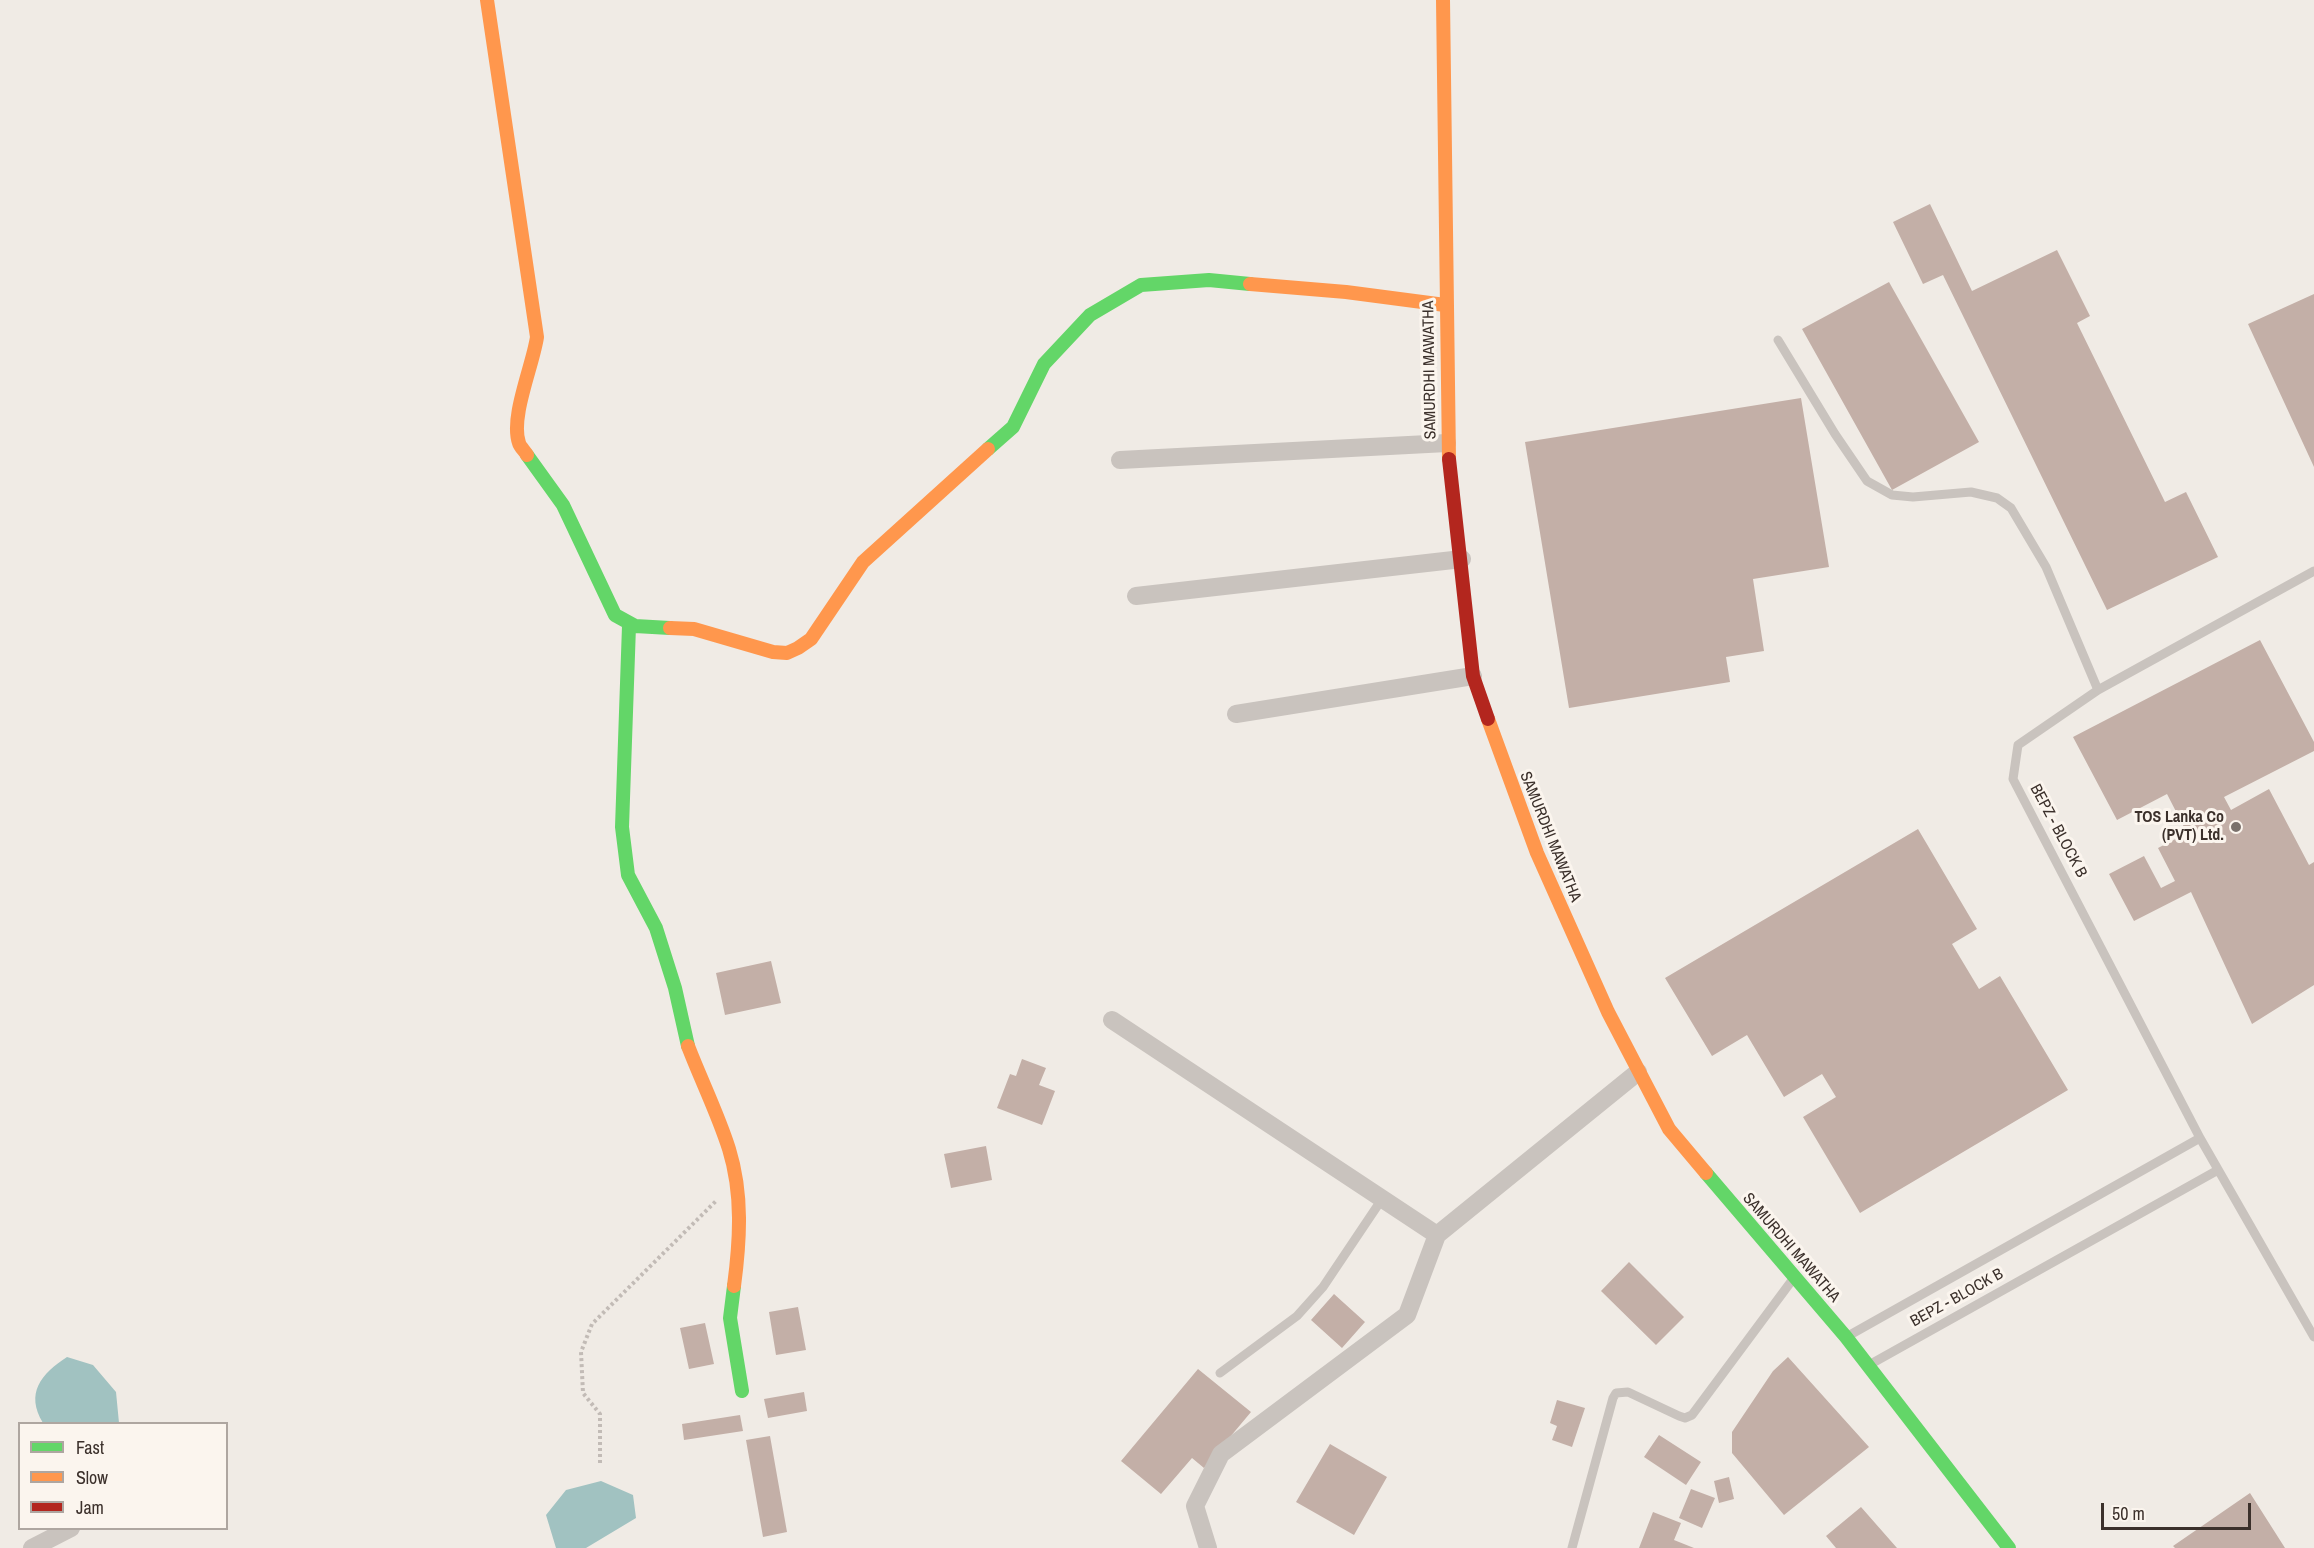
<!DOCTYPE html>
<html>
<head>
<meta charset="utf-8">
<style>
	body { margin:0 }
	#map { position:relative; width:2314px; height:1548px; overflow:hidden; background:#f0ebe5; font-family:"Archivo Narrow",sans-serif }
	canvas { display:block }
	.legend { position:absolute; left:18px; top:1422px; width:210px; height:108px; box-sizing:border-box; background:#fbf5ee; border:2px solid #aea6a0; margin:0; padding:8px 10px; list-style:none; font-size:18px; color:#3b302b }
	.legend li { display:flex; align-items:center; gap:12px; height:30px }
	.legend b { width:30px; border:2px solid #aea6a0 }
	.scale { position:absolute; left:2101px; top:1503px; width:150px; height:27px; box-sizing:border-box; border:3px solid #3b302b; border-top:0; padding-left:8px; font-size:18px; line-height:21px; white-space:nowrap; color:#3b302b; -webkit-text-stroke:4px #fbf5ee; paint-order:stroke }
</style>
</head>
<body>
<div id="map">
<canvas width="2314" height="1548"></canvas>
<ul class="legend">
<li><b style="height:8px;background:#63d668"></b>Fast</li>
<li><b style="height:8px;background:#ff974d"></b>Slow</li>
<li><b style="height:8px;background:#b3261e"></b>Jam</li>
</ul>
<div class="scale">50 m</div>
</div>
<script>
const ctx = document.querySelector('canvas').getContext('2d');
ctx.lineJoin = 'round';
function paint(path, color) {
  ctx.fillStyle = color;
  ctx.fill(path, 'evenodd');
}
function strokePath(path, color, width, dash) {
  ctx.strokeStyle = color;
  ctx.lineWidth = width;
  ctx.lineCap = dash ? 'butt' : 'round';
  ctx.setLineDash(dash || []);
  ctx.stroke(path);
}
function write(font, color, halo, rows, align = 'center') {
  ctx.font = font + ' "Archivo Narrow",sans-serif';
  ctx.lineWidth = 6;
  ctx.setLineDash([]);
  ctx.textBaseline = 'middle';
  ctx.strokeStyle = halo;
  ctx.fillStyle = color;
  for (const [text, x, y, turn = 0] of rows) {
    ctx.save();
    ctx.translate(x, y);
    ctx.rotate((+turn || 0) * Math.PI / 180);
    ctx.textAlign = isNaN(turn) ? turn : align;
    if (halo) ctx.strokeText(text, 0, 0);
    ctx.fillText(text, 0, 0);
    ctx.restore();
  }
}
paint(new Path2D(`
	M67,1357L93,1365L116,1392L119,1423H43C25,1393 41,1374 67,1357Z
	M601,1481L633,1495L636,1518L586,1548H556L546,1515L566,1490Z`), '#a1c2c1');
paint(new Path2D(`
	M1930,204L1972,291L2057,250L2090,316L2077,323L2165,502L2186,492L2218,557L2107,610L1943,275L1923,284L1893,222Z
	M1889,282L1979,442L1892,490L1802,329Z
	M2314,294V467L2248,324Z
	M1801,398L1829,567L1753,579L1764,651L1726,657L1730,682L1569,708L1525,442Z
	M2260,640L2314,742V751L2224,797L2231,810L2269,789L2309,865L2314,862V985L2252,1024L2191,892L2134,921L2109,874L2144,856L2161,888L2175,881L2158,848L2187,833L2167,794L2117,820L2073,737Z
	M1918,829L1977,929L1952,944L1979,989L2000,976L2068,1090L1860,1213L1803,1117L1836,1097L1822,1074L1784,1097L1747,1035L1712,1056L1665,978Z
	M771,961L781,1003L725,1015L716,973Z
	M1022,1059L1046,1068L1039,1085L1055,1091L1042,1125L997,1108L1010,1074L1016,1076Z
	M986,1146L992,1180L951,1188L944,1154Z
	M1629,1262L1684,1317L1656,1345L1601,1291Z
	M1334,1294L1365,1322L1342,1348L1311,1320Z
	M798,1307L806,1350L776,1355L769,1312Z
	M705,1323L714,1364L689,1369L680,1328Z
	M1788,1357L1869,1447L1784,1515L1732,1453V1432L1773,1371Z
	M1198,1369L1251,1412L1204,1468L1192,1458L1161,1494L1121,1461Z
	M804,1392L807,1411L768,1418L764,1399Z
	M1557,1400L1585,1408L1572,1447L1552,1440L1557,1426L1550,1423Z
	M740,1415L743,1431L684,1440L682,1424Z
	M1659,1435L1701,1462L1686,1485L1644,1457Z
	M770,1436L787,1532L763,1537L746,1440Z
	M1330,1444L1387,1477L1354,1535L1296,1502Z
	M1729,1477L1734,1499L1719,1503L1714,1481Z
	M1691,1489L1715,1498L1702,1528L1679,1518Z
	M2250,1493L2285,1548H2175L2173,1546Z
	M1861,1507L1897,1548H1836L1826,1536Z
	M1653,1512L1681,1523L1674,1540L1694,1548H1639Z`), '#c3afa7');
strokePath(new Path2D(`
	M600,1463V1414L583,1393L581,1352L592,1324L716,1201`), '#c2bbb6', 4, [3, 3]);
strokePath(new Path2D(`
	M1778,340L1835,434L1867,481L1892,495L1913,497L1971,492L1997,498L2011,508L2046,567L2098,690
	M2314,571L2098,690L2018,745L2013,779L2200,1138L2314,1337
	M1848,1336L2200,1138
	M1869,1365L2218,1170
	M1220,1373L1297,1316L1323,1287L1382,1199
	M1572,1548L1613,1398L1616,1393L1628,1392L1679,1416L1685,1418L1692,1415L1793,1279`), '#c9c3be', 9);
strokePath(new Path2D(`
	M1120,460L1447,443
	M1136,596L1462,559
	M1236,714L1473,676
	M1112,1020L1437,1235
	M32,1548L71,1528
	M1208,1548L1195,1506L1221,1454L1407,1315L1437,1235L1638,1072`), '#c9c3be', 18);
strokePath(new Path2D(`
	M988,449L1013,427L1044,364L1090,315L1141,285L1209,280L1250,284
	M527,455L563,505L615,615L635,626L670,628
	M629,626L622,827L628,875L656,928L675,988L688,1046
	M1706,1173L1846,1337L2009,1548
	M734,1286L730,1318L742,1391`), '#63d668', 14);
strokePath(new Path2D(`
	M487,0L537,337C533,365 510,417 519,443C520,447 525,451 527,455
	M1443,0L1449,459
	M1250,284L1346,292L1445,305
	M670,628L694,629L773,652L787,653L798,648L811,639L863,562L988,449
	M1488,719L1537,853L1608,1012L1669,1129L1706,1173
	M688,1046C701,1080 718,1114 729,1149C743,1194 740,1241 734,1286`), '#ff974d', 14);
strokePath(new Path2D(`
	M1449,459L1473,676L1488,719`), '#b3261e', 14);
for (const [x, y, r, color] of [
	[2236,827,6,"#7a716c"]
]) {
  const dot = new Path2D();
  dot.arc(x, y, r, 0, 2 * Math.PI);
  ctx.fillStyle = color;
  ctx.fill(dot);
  strokePath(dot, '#fbf5ee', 2);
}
write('16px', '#3b302b', '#fbf5ee', [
	["SAMURDHI MAWATHA",1430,370,-91],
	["BEPZ - BLOCK B",2058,831,62],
	["SAMURDHI MAWATHA",1550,837,68],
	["SAMURDHI MAWATHA",1791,1248,49],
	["BEPZ - BLOCK B",1957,1298,-29]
]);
write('bold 16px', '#3b302b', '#fbf5ee', [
	["TOS Lanka Co",2224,818],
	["(PVT) Ltd.",2224,836]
], 'right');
</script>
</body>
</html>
